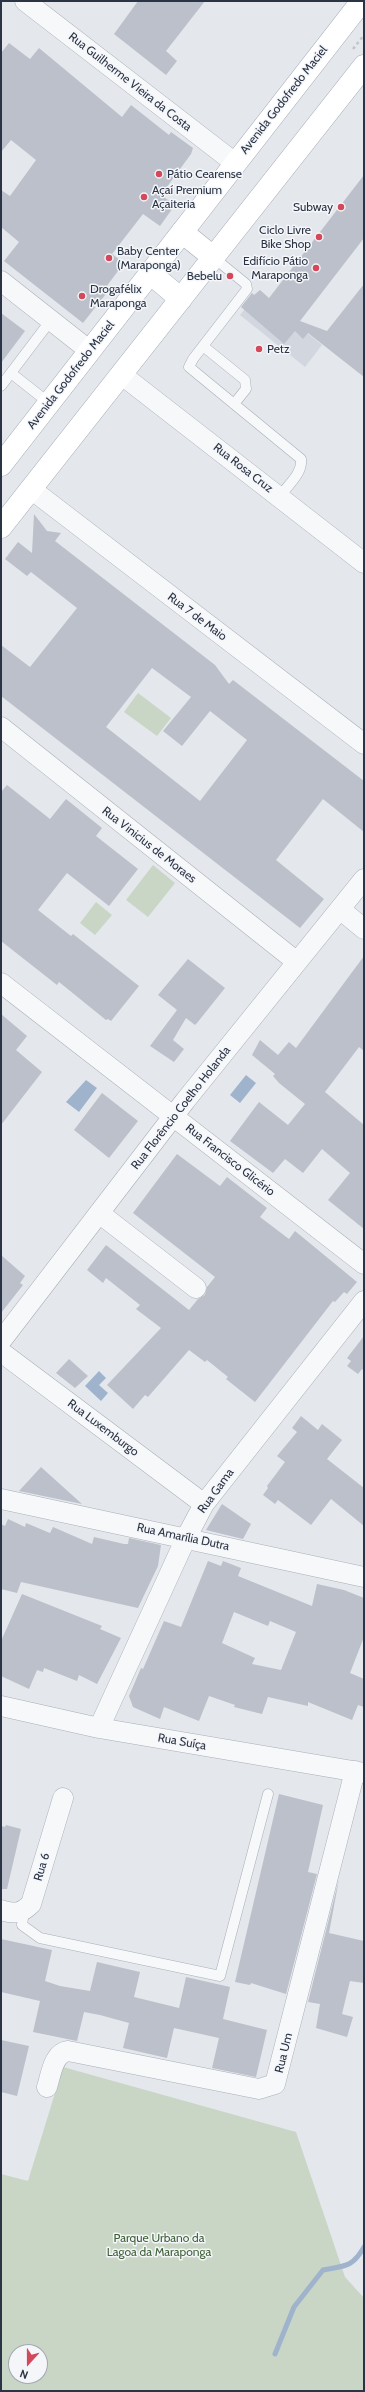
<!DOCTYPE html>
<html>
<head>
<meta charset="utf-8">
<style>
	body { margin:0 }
	#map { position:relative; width:365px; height:2392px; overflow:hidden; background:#e4e7ec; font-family:Cabin,sans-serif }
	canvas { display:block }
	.frame { position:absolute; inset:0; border:2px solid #2b3445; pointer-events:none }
	.north { position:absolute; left:8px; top:2344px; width:40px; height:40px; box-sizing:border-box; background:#f4f6f9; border:1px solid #a4a8b1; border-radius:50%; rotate:201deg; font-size:11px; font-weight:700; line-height:16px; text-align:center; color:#2b3445 }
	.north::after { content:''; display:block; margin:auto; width:14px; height:18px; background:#d1495b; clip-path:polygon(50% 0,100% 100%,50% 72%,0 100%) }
</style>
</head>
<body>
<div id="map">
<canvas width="365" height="2392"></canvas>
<div class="frame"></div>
<div class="north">N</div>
</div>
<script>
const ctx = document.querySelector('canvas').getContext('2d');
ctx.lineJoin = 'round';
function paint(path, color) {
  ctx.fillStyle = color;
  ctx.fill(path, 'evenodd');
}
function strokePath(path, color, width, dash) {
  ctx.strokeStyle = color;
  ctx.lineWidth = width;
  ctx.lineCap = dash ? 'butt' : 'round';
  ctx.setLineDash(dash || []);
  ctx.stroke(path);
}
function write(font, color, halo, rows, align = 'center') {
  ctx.font = font + ' Cabin,sans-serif';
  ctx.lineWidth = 3;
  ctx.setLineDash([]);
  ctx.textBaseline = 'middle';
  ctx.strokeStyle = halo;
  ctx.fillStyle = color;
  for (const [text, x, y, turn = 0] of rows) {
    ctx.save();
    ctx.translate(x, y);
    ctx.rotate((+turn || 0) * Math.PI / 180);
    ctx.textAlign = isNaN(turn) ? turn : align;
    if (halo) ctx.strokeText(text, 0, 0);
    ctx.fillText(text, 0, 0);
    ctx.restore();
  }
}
paint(new Path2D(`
	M258,293L322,345L305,367L240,315Z`), '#d2d6de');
paint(new Path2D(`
	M138,693L171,718L157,736L124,712Z
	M153,865L175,883L148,917L126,900Z
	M96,902L112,915L95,935L80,923Z
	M63,2067L296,2132L345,2277L364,2298V2391H1V2174L28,2181ZM16,2352H40V2376H16Z`), '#c9d6c5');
paint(new Path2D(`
	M246,1075L256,1083L240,1103L230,1095Z
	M86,1080L97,1088L79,1112L66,1102Z
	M99,1371L106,1378L99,1385L108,1393L101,1401L85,1386Z`), '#9fb4cc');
strokePath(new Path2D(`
	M275,2354L294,2307L323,2270C345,2266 353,2267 364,2247`), '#9fb4cc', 5);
paint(new Path2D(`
	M138,1H205L166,51L177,61L166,75L114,34Z
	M9,43L30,59L39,48L122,117L131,105L169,135L171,132L193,148L191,154L161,195L175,205L160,226L143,214L112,254L124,263L106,287L109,290L83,323L4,261L19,242L1,227V190L10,196L36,160L11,140L1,152V53Z
	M364,175V238L300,321L327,331L364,284V377L308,333L303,339L295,331L284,344L241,307L252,293L254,295L260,290L269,298Z
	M1,313L25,331L1,363Z
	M34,514L47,531L61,533L55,541L215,665L229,684L233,680L364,781V832L323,799L276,860L324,899L300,928L1,696V645L30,667L77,608L31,572L27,576L5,559L18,542L32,553ZM152,668L191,697L163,731L182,746L210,711L247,740L200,801L106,727Z
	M7,785L50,819L66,799L102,828L96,836L138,869L109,906L67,873L38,910L71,936L73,934L139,986L111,1021L108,1019L106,1020L59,982L57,985L1,941V792Z
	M364,956V1051L359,1047L325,1092L364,1125V1229L328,1200L350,1173L322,1149L303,1173L285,1159L273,1173L230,1141L259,1102L288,1125L305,1104L279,1083L273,1076L275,1074L252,1055L260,1040L278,1055L289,1042L296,1048Z
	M188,959L225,988L197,1023L195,1025L186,1018L173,1040L184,1049L174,1062L150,1046L177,1010L158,995Z
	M1,1014L27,1036L16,1050L42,1072L1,1125Z
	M102,1093L138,1121L109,1158L74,1130Z
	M177,1154L220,1186L227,1177L267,1208L260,1217L289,1239L295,1231L357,1282L347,1294L344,1292L335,1302L333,1301L255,1402L226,1379L228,1377L207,1360L205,1362L189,1350L148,1397L145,1395L133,1409L107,1385L161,1328L136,1309L140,1305L106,1278L103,1283L87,1270L106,1245L189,1310L198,1299L205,1295L207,1287L215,1277L133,1213Z
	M1,1255L25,1276L20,1283L23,1285L1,1313Z
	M364,1336V1371L362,1369L358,1374L347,1366L351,1361L347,1358Z
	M69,1359L88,1376L75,1388L56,1373Z
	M301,1416L318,1430L322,1424L342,1440L327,1459L364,1488V1526L331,1499L311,1525L278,1500L275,1504L263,1495L268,1488L267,1486L285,1462L277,1456L297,1432L292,1428Z
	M41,1467L82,1504L19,1491Z
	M222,1504L251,1524L243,1539L206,1530Z
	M8,1519L25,1527L26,1523L50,1533L53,1527L92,1544L94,1537L124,1544H128L129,1538L161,1545L158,1566L138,1608L21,1582L17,1593L1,1589V1524L5,1526Z
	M208,1561L221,1566L223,1561L241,1568L238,1576L312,1606L317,1584L344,1590L364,1598V1637L350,1673L364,1679V1707L358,1705L352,1720L308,1702V1706L268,1697L262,1714L234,1707L235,1705L209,1696L199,1721L164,1707L160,1719L133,1707L129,1696L141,1668L143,1669L164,1621L181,1627ZM234,1612L268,1626L270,1621L296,1632L281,1670L252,1664L255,1658L222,1643Z
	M22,1594L102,1626L100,1629L121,1638L97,1684L79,1675L77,1681L44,1668L43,1672L37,1670L29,1689L1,1676V1641Z
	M279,1794L323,1805L308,1872L317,1874L286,1994L251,1983L250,1985L235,1982Z
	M6,1825L21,1829L7,1889H1V1826L5,1827Z
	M339,1879L329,1933L364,1941V1983L350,1981L342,2014L353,2017L347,2037L316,2028L320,2004L308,2002Z
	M1,1939L52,1950L45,1981L60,1986L90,1991L97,1962L140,1972L134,1997L179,2008L186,1977L230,1987L223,2019L267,2030L256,2077L212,2068L219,2038L174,2028L167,2058L123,2048L129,2023L100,2015L84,2012L77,2041L33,2032L40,2001L1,1992Z
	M1,2040L29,2046L17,2096L1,2092Z`), '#bbc0ca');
const lane = new Path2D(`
	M213,257L246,284L247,289L193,359L189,367L301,459C303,473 288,485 280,496
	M203,346L245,380L246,389L234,404
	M11,373L49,403
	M1,386L51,320
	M24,1911L22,1925L40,1938L220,1976L268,1794`);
const street = new Path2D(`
	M25,1L235,163
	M1,281L90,351
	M122,375L364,563
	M31,489L364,744
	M1,727L297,962
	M341,910L364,929
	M1,983L364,1264
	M99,1213L196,1288
	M1,1341L185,1101L364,879
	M1,1352L204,1504
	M1,1499L364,1577
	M1,1706L99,1728L364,1773
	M99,1728L186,1538L204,1504L364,1301
	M1,1910C14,1914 21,1914 31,1904L63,1798
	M47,2087C51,2075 53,2053 68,2051L259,2089L275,2084L355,1771`);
const primary = new Path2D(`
	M182,232L213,257
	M150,273L181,299
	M1,465L362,1
	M1,527L364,66`);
strokePath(lane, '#a9aeb7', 11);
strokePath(street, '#a9aeb7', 21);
strokePath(primary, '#a3abb8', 23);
strokePath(new Path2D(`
	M353,49L364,35`), '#c2c5cb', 2.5, [3, 3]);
strokePath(lane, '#f7f8fa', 10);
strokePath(street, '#f7f8fa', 20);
strokePath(primary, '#fff', 22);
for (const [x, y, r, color] of [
	[159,174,4,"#d1495b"],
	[144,197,4,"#d1495b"],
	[341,207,4,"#d1495b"],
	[319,237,4,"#d1495b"],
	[109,258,4,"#d1495b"],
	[316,268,4,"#d1495b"],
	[230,276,4,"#d1495b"],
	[82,296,4,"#d1495b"],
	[259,349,4,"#d1495b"]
]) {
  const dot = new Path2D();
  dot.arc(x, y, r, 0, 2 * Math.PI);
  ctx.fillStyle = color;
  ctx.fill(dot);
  strokePath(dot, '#f4f6f9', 1.5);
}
write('12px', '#2b3445', '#f4f6f9', [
	["Rua Guilherme Vieira da Costa",130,82,38],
	["Avenida Godofredo Maciel",284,100,-52],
	["Avenida Godofredo Maciel",71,375,-52],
	["Rua Rosa Cruz",243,468,38],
	["Rua 7 de Maio",197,617,37],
	["Rua Vinicius de Moraes",149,845,38],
	["Rua Florêncio Coelho Holanda",181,1108,-52],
	["Rua Francisco Glicério",230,1160,38],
	["Rua Luxemburgo",103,1428,37],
	["Rua Gama",216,1491,-54],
	["Rua Amarília Dutra",183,1537,12],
	["Rua Suíça",182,1742,10],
	["Rua 6",42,1867,-73],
	["Rua Um",284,2053,-76]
]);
write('12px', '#2b3445', '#f4f6f9', [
	["Pátio Cearense",167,174],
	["Açaí Premium",152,190],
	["Açaiteria",152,204],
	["Subway",333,207,"right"],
	["Ciclo Livre",311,230,"right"],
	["Bike Shop",311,244,"right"],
	["Baby Center",117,251],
	["(Maraponga)",117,265],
	["Edifício Pátio",308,261,"right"],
	["Maraponga",308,275,"right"],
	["Bebelu",222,276,"right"],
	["Drogafélix",90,289],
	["Maraponga",90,303],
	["Petz",267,349]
], 'left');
write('12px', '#3f6138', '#f4f6f9', [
	["Parque Urbano da",159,2238],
	["Lagoa da Maraponga",159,2252]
]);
</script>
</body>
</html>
